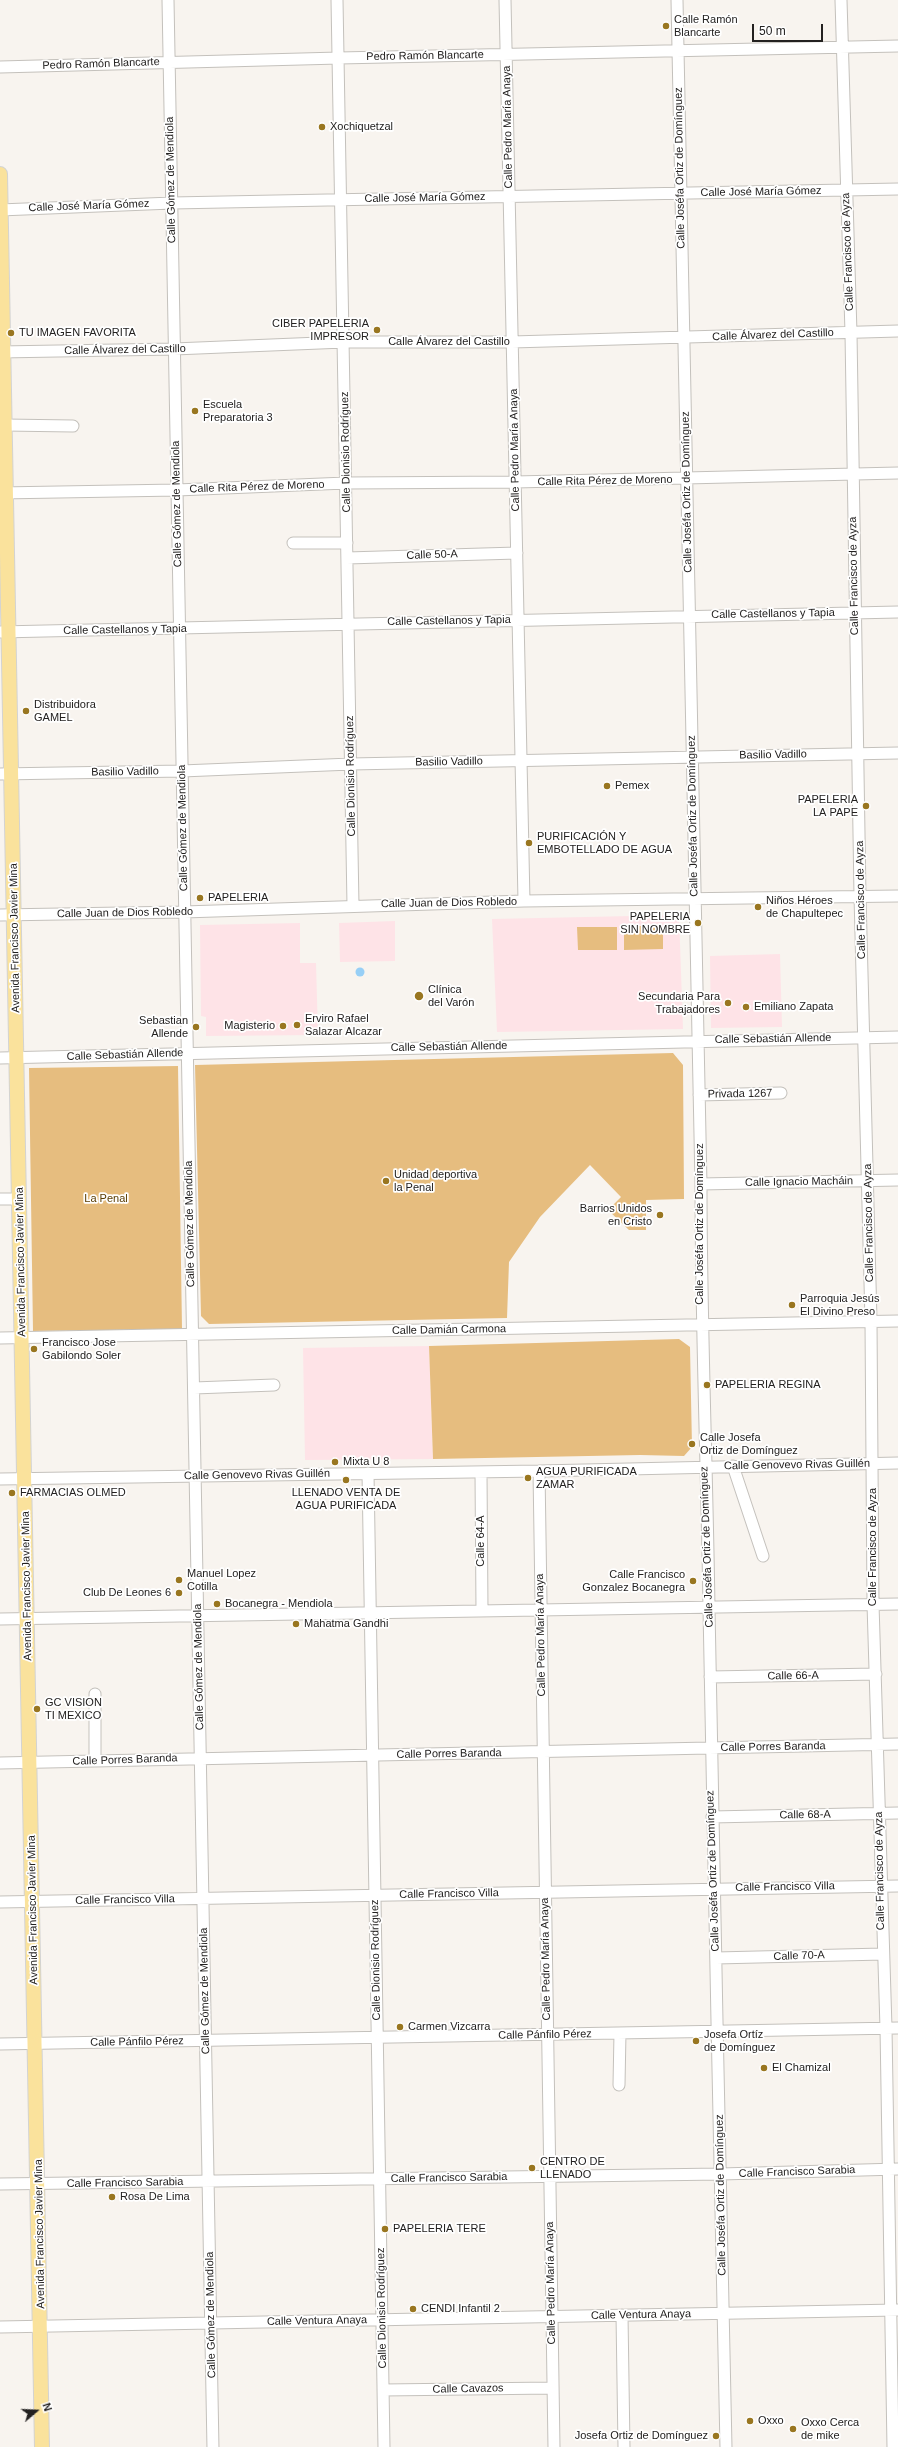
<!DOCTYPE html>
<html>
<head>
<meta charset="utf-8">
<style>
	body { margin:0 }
	#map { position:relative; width:898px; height:2447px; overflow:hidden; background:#f8f4ef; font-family:Helvetica,sans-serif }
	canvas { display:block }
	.north { position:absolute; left:16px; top:2391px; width:40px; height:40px; -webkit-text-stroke:3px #fff; paint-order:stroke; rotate:71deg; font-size:11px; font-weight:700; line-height:16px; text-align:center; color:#232120 }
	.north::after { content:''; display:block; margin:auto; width:14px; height:18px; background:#232120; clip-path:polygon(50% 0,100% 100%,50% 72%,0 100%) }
	.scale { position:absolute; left:752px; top:24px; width:71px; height:18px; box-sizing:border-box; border:2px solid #232120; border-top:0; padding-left:5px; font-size:12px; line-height:14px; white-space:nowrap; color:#232120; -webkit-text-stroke:3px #fff; paint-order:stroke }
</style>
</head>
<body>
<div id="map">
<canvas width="898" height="2447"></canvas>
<div class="north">N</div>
<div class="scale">50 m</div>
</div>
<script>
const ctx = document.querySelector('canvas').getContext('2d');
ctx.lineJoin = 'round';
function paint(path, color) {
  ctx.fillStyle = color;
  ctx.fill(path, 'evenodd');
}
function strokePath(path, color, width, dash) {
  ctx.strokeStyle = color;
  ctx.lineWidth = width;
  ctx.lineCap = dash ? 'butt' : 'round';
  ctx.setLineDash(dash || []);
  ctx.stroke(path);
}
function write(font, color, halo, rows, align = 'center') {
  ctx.font = font + ' Helvetica,sans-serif';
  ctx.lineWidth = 3.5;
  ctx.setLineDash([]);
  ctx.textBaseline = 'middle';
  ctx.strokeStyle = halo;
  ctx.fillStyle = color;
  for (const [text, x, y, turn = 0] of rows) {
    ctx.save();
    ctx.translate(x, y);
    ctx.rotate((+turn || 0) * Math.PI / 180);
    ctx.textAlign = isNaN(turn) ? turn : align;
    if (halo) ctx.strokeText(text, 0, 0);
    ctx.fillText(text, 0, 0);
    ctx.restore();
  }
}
paint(new Path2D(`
	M679,915L683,1029L497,1032L492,919Z
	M395,921V961L340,962L339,923Z
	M300,923V963H316L318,1035L206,1036V1017L201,1016L200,925Z
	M780,954L782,1027L711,1028L710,956Z
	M429,1346L433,1459L305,1460L303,1348Z`), '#fee3e7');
paint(new Path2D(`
	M624,926H663V949L624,950Z
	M577,927H617V950H578Z
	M673,1053L683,1065L684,1199L646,1200V1230H629L608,1210L621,1197L590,1165L540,1217L509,1262L507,1318L209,1324L201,1316L195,1065Z
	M178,1066L182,1329L33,1331L29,1068Z
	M679,1339L690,1347L692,1447L684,1456L640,1455L433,1459L429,1346Z`), '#e6bd7f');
paint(new Path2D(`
	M355.5 972a4.5 4.5 0 1 1 9 0a4.5 4.5 0 1 1-9 0Z`), '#97cff6');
const minor = new Path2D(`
	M168,0L213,2447
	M337,0L353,905
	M505,0L524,901
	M677,0L701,1184C701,1325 707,1467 709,1609C713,1888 721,2168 726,2447
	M841,0L851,333L860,896L871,1321L873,1604L886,2028L893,2447
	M0,67L339,58L898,46
	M0,210L172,203L898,189
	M0,352L174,349L344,342H512L898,331
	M5,425L73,426
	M0,493L177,490L346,483L515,482L898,473
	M293,543H347
	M347,558L517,553
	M0,632L898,612
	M0,774L182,771L351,764L898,753
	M0,915L184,912L524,901L898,896
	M0,1058L898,1037
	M699,1095L781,1093
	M701,1184L898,1180
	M0,1199H20
	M0,1338L898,1321
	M194,1388L274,1385
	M733,1466L763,1556
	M539,1471L554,2447
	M481,1472L482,1611
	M368,1473L384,2447
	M0,1479L539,1471L898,1463
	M0,1619L898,1604
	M710,1677L876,1674
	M95,1761V1694
	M0,1763L898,1744
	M712,1817L898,1813
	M0,1902L898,1886
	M716,1958L883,1954
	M0,2044L898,2028
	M619,2085L620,2033
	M0,2184L721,2174L898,2169
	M622,2315L624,2447
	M0,2327L897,2310
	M383,2390L553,2388`);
const major = new Path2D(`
	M0,174L42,2447`);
strokePath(minor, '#c4c1bc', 13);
strokePath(major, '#d3d3d2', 16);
strokePath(minor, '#fff', 11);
strokePath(major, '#fae29c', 14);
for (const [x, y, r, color] of [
	[666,26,4,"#997620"],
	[322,127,4,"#997620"],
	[377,330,4,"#997620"],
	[11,333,4,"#997620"],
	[195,411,4,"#997620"],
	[26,711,4,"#997620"],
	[607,786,4,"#997620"],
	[866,806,4,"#997620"],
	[529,843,4,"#997620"],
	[200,898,4,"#997620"],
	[758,907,4,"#997620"],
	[698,923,4,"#997620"],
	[419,996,5,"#997620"],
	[728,1003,4,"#997620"],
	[746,1007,4,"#997620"],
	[297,1025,4,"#997620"],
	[283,1026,4,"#997620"],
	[196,1027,4,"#997620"],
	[386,1181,4,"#997620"],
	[660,1215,4,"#997620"],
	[792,1305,4,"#997620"],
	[34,1349,4,"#997620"],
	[707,1385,4,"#997620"],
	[692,1444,4,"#997620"],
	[335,1462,4,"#997620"],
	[528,1478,4,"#997620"],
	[346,1480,4,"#997620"],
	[12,1493,4,"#997620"],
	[179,1580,4,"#997620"],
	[693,1581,4,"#997620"],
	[179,1593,4,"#997620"],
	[217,1604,4,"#997620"],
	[296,1624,4,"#997620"],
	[37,1709,4,"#997620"],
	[400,2027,4,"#997620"],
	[696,2041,4,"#997620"],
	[764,2068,4,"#997620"],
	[532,2168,4,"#997620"],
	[112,2197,4,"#997620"],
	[385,2229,4,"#997620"],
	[413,2309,4,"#997620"],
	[750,2421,4,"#997620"],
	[793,2429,4,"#997620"],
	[716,2436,4,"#997620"]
]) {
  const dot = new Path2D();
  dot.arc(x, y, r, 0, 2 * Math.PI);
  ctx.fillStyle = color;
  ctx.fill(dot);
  strokePath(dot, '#fff', 1.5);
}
write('11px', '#232120', '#fff', [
	["Calle Ramón",674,20],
	["Blancarte",674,33],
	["Xochiquetzal",330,127],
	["CIBER PAPELERIA",369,324,"right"],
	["IMPRESOR",369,337,"right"],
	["TU IMAGEN FAVORITA",19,333],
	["Escuela",203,405],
	["Preparatoria 3",203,418],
	["Distribuidora",34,705],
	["GAMEL",34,718],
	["Pemex",615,786],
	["PAPELERIA",858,800,"right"],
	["LA PAPE",858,813,"right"],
	["PURIFICACIÓN Y",537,837],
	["EMBOTELLADO DE AGUA",537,850],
	["PAPELERIA",208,898],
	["Niños Héroes",766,901],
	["de Chapultepec",766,914],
	["PAPELERIA",690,917,"right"],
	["SIN NOMBRE",690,930,"right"],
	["Clínica",428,990],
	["del Varón",428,1003],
	["Secundaria Para",720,997,"right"],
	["Trabajadores",720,1010,"right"],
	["Emiliano Zapata",754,1007],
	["Erviro Rafael",305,1019],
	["Salazar Alcazar",305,1032],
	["Sebastian",188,1021,"right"],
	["Allende",188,1034,"right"],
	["Magisterio",275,1026,"right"],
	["Unidad deportiva",394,1175],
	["la Penal",394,1188],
	["Barrios Unidos",652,1209,"right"],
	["en Cristo",652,1222,"right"],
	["Parroquia Jesús",800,1299],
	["El Divino Preso",800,1312],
	["Francisco Jose",42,1343],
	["Gabilondo Soler",42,1356],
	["PAPELERIA REGINA",715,1385],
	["Calle Josefa",700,1438],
	["Ortiz de Domínguez",700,1451],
	["Mixta U 8",343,1462],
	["AGUA PURIFICADA",536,1472],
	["ZAMAR",536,1485],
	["FARMACIAS OLMED",20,1493],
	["LLENADO VENTA DE",346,1493,"center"],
	["AGUA PURIFICADA",346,1506,"center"],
	["Manuel Lopez",187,1574],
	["Cotilla",187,1587],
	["Calle Francisco",685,1575,"right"],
	["Gonzalez Bocanegra",685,1588,"right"],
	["Club De Leones 6",171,1593,"right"],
	["Bocanegra - Mendiola",225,1604],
	["Mahatma Gandhi",304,1624],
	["GC VISION",45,1703],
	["TI MEXICO",45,1716],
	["Carmen Vizcarra",408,2027],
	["Josefa Ortíz",704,2035],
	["de Domínguez",704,2048],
	["El Chamizal",772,2068],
	["CENTRO DE",540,2162],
	["LLENADO",540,2175],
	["Rosa De Lima",120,2197],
	["PAPELERIA TERE",393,2229],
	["CENDI Infantil 2",421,2309],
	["Oxxo",758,2421],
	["Oxxo Cerca",801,2423],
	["de mike",801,2436],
	["Josefa Ortiz de Domínguez",708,2436,"right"]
], 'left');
write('11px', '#232120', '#fff', [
	["Pedro Ramón Blancarte",425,56,-1],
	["Pedro Ramón Blancarte",101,64,-2],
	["Calle Pedro María Anaya",508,127,-91],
	["Calle Joséfa Ortiz de Domínguez",680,168,-91],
	["Calle Gómez de Mendiola",171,180,-91],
	["Calle José María Gómez",761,192,-1],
	["Calle José María Gómez",425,198,-1],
	["Calle José María Gómez",89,206,-2],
	["Calle Francisco de Ayza",848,252,-92],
	["Calle Álvarez del Castillo",773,335,-2],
	["Calle Álvarez del Castillo",449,342],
	["Calle Álvarez del Castillo",125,350,-1],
	["Calle Pedro María Anaya",515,450,-91],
	["Calle Dionisio Rodríguez",346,452,-91],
	["Calle Rita Pérez de Moreno",605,481,-1],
	["Calle Rita Pérez de Moreno",257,487,-2],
	["Calle Joséfa Ortiz de Domínguez",687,492,-91],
	["Calle Gómez de Mendiola",177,504,-91],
	["Calle 50-A",432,555,-2],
	["Calle Francisco de Ayza",854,576,-91],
	["Calle Castellanos y Tapia",773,614,-1],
	["Calle Castellanos y Tapia",449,621,-1],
	["Calle Castellanos y Tapia",125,630,-1],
	["Basilio Vadillo",773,755,-1],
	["Basilio Vadillo",449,762,-1],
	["Basilio Vadillo",125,772,-1],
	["Calle Dionisio Rodríguez",351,776,-91],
	["Calle Joséfa Ortiz de Domínguez",693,816,-91],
	["Calle Gómez de Mendiola",183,828,-91],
	["Calle Francisco de Ayza",861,900,-91],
	["Calle Juan de Dios Robledo",449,903,-1],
	["Calle Juan de Dios Robledo",125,913,-1],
	["Avenida Francisco Javier Mina",15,938,-91],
	["Calle Sebastián Allende",773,1039,-1],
	["Calle Sebastián Allende",449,1047,-1],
	["Calle Sebastián Allende",125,1055,-2],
	["Privada 1267",740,1094,-1],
	["Calle Ignacio Macháin",799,1182,-1],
	["Calle Francisco de Ayza",869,1223,-91],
	["Calle Gómez de Mendiola",190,1224,-91],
	["Calle Joséfa Ortiz de Domínguez",700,1224,-90],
	["Avenida Francisco Javier Mina",21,1262,-91],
	["Calle Damián Carmona",449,1330,-1],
	["Calle Genovevo Rivas Guillén",797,1465,-1],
	["Calle Genovevo Rivas Guillén",257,1475,-1],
	["Calle 64-A",481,1541,-90],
	["Calle Joséfa Ortiz de Domínguez",707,1547,-92],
	["Calle Francisco de Ayza",873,1547,-90],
	["Avenida Francisco Javier Mina",27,1586,-91],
	["Calle Pedro María Anaya",541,1635,-91],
	["Calle Gómez de Mendiola",199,1667,-91],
	["Calle 66-A",793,1676,-1],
	["Calle Porres Baranda",773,1747,-1],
	["Calle Porres Baranda",449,1754,-1],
	["Calle Porres Baranda",125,1760,-2],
	["Calle 68-A",805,1815,-1],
	["Calle Joséfa Ortiz de Domínguez",713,1871,-92],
	["Calle Francisco de Ayza",880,1871,-91],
	["Calle Francisco Villa",785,1887,-1],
	["Calle Francisco Villa",449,1894,-1],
	["Calle Francisco Villa",125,1900,-1],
	["Avenida Francisco Javier Mina",33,1910,-91],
	["Calle 70-A",799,1956,-2],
	["Calle Pedro María Anaya",546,1959,-91],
	["Calle Dionisio Rodríguez",376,1960,-91],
	["Calle Gómez de Mendiola",205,1991,-91],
	["Calle Pánfilo Pérez",545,2035,-1],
	["Calle Pánfilo Pérez",137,2042,-1],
	["Calle Francisco Sarabia",797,2172,-2],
	["Calle Francisco Sarabia",449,2178,-1],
	["Calle Francisco Sarabia",125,2183,-1],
	["Calle Joséfa Ortiz de Domínguez",721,2195,-91],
	["Avenida Francisco Javier Mina",40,2234,-91],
	["Calle Pedro María Anaya",551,2283,-91],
	["Calle Dionisio Rodríguez",382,2308,-91],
	["Calle Gómez de Mendiola",211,2315,-91],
	["Calle Ventura Anaya",641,2315,-1],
	["Calle Ventura Anaya",317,2321,-1],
	["Calle Cavazos",468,2389,-1]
]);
write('11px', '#5a3d03', '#fff', [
	["La Penal",106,1199]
]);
</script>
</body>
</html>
